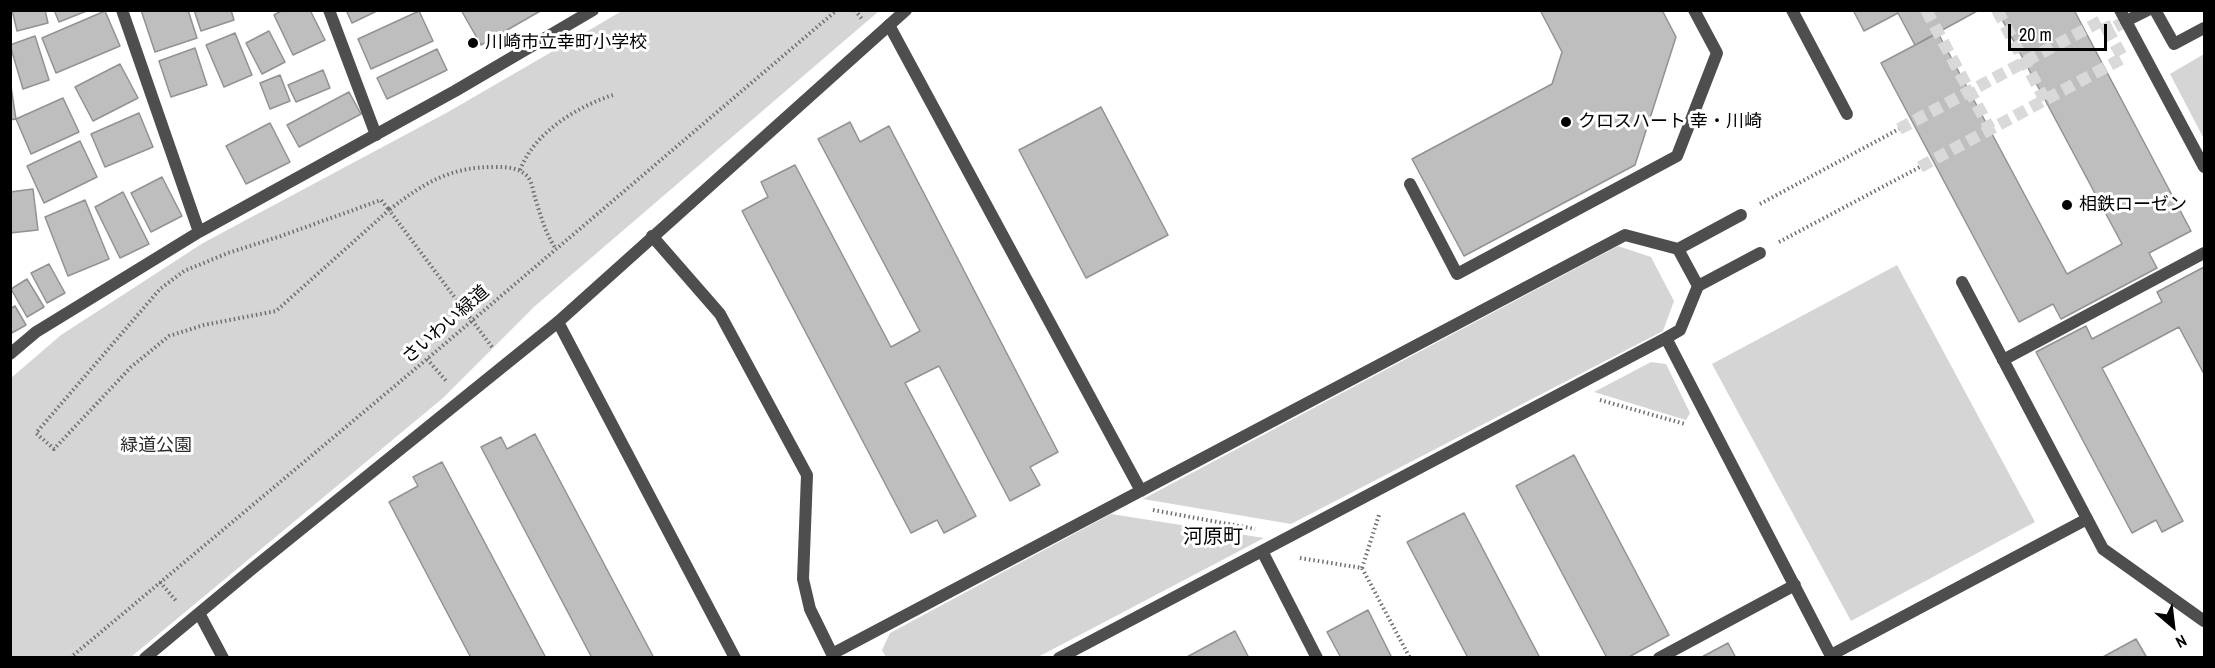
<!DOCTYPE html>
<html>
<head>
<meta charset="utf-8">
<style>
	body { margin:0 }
	#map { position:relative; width:2215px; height:668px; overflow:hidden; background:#fff; font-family:"Archivo Narrow",sans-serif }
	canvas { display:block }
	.frame { position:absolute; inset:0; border:12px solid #000; pointer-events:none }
	.north { position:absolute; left:2143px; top:596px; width:60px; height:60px; -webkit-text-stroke:4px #fff; paint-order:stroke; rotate:152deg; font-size:16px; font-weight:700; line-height:24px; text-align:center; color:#000 }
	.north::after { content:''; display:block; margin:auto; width:21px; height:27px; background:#000; clip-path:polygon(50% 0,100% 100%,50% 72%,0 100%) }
	.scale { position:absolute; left:2008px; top:24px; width:99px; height:27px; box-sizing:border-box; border:3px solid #000; border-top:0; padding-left:8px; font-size:18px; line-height:21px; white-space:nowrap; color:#000; -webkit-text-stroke:4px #fff; paint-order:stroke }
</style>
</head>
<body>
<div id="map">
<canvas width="2215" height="668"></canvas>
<div class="frame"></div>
<div class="north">N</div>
<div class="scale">20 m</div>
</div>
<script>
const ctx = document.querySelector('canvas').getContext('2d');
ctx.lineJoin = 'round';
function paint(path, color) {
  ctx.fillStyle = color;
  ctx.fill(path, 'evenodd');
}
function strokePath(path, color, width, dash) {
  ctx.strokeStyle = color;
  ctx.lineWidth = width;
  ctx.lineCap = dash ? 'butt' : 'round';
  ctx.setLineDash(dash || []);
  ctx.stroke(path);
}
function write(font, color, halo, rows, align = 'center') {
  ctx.font = font + ' "Archivo Narrow","Noto Sans JP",sans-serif';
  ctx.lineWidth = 6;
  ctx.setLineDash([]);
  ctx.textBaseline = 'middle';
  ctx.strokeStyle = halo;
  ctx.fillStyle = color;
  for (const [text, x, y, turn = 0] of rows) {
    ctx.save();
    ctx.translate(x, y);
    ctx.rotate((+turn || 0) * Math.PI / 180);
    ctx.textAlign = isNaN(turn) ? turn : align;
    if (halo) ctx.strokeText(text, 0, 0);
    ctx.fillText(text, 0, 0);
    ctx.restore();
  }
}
paint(new Path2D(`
	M622,11H879L535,306L443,398L131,657H11V378L61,335L203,243L448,112Z
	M2204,54V139L2170,74Z
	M1618,246L1651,257L1674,301L1663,331L1291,524L1143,499Z
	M1897,265L2035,522L1851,621L1712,364Z
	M1651,362L1666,364L1690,413L1686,420L1594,392Z
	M1111,514L1264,538L1038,657H886L882,650L890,633Z`), '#d5d5d5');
const building = new Path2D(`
	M12,10H45L48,23L17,31Z
	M54,10H89L59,22Z
	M141,10H188L197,38L155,52Z
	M194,10H231L234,20L201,31Z
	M283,10H310L325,40L293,55L274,15Z
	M346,10H379L352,23Z
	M461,10H542L481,45Z
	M1540,10H1662L1676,37L1635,165L1464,256L1412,159L1552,84L1562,52Z
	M1853,10H1979L1915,45L1898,13L1864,31Z
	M1997,10H2074L2191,231L2149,253L2157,268L2061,319L2053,304L2019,322L1881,63L1938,33L2067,274L2122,244Z
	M105,11L120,46L56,73L42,38Z
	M419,11L433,41L371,69L358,39Z
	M269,31L285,62L262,74L246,43Z
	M235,33L252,75L224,87L206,45Z
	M35,36L49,80L23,89L10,45Z
	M195,48L207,85L171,97L159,61Z
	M437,49L447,70L387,99L377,78Z
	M120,64L138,98L93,121L75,87Z
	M323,70L330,88L296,102L288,85Z
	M280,75L290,101L270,109L260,83Z
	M10,80L16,119L10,120Z
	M349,92L361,114L299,147L287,125Z
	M63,98L79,132L31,154L16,119Z
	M1101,107L1168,235L1086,278L1019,150Z
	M139,113L153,147L105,167L91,134Z
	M850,122L860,142L889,126L1058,452L1030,467L1040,485L1010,501L939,366L905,383L976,516L944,533L937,520L911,533L742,211L768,197L761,182L795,165L891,347L920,331L818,139Z
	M270,123L290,162L246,184L226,146Z
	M80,141L97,177L44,203L27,166Z
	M162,177L182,216L151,232L131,193Z
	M33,189L38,230L10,233V192Z
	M123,192L149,244L120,258L95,207Z
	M85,200L109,259L68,276L45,217Z
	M49,264L65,293L47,303L31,273Z
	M2204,267V374L2179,327L2102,368L2183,521L2162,532L2156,520L2132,533L2036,352L2086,326L2092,339L2162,302L2157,292Z
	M27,279L44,307L27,317L11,289Z
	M15,306L26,325L10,334V309Z
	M535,434L654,658H592L481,447L501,437L507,449Z
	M1574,455L1669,635L1627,658H1607L1516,486Z
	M442,462L546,658H471L389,502L418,486L413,477Z
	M1464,513L1540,658H1468L1407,542Z
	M1368,610L1392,658H1341L1327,632Z
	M1235,631L1249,658H1185Z
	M2136,639L2147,658H2101Z
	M1728,643L1736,658H1700Z`);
paint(building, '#bebebe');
strokePath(building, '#929292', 1.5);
strokePath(new Path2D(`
	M1926,10L1990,129
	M1997,10L2045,100
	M1899,129L2103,20L2108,31L2126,21
	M1920,167L2123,58L2108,31`), '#d9d9d9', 12, [12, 6]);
strokePath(new Path2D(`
	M855,10L862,19
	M520,170C534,133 576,107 613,95
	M1760,204L1899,129
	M1779,242L1920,167
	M492,347L389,210L276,311L204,325L169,336L131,367L54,449L36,433L160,289L184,271L228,253L281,236L381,200L389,210C424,183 451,166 497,167C508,167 519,168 527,176C532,181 533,191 535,198C541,216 545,233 556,249
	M427,359L447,382
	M1600,400L1685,424
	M1153,510L1255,529
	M1300,558L1362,568L1410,658
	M1362,568L1379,515
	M160,582L177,602
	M70,658L427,359L837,10`), '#707070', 4, [1.5, 3]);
strokePath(new Path2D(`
	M122,10L199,232
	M1792,10L1847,114
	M2120,10L2204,167
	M1410,184L1457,274L1677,156L1717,53L1694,10
	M1962,282L2103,549L2204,621
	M10,354L36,332L199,232L455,91L593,10
	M735,658L558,322L906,10`), '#4e4e4e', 12);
strokePath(new Path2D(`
	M329,10L376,135
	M2155,10L2174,44L2204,28
	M2126,21L2148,10
	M889,25L1141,491
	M652,236L720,314L807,475L803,579L810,609L834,658
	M1678,249L1741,215
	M1698,286L1760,253
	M2003,360L2204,253
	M1262,551L1317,658
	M199,613L223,658
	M832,654L1625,235L1678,249L1698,286L1680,330L1666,338
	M1831,655L2087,519
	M145,658L252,569L558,322
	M1059,658L1666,338L1832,658
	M1659,658L1795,585`), '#4e4e4e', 12);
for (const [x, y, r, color] of [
	[473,43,6,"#000"],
	[1566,122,6,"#000"],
	[2067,205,6,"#000"]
]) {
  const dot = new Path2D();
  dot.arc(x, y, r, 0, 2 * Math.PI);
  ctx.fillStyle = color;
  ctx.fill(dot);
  strokePath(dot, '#fff', 2);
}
write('18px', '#000', '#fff', [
	["川崎市立幸町小学校",485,43],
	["クロスハート 幸・川崎",1578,122],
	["相鉄ローゼン",2079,205]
], 'left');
write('18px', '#000', '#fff', [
	["さいわい緑道",446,325,-41]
]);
write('18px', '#2c2c2c', '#fff', [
	["緑道公園",156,446]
]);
write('20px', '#000', '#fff', [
	["河原町",1213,538]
]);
</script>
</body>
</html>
